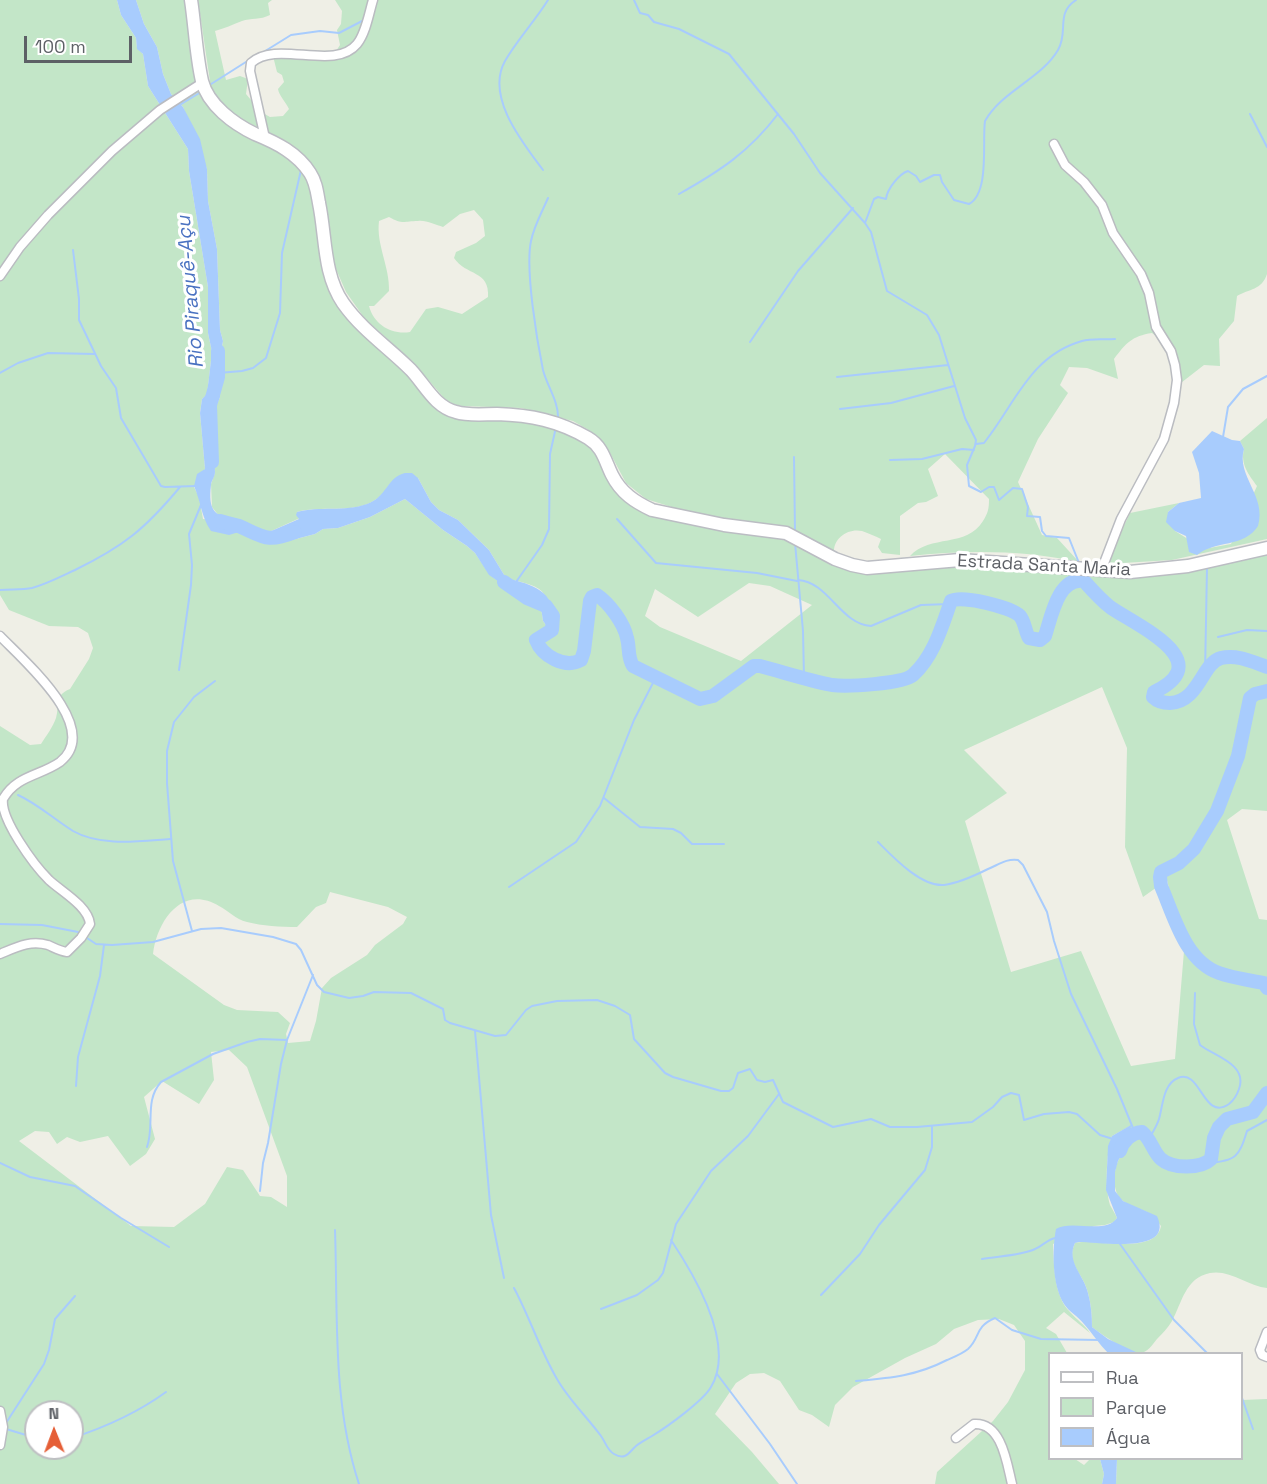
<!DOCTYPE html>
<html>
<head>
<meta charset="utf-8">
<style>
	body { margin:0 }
	#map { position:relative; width:1267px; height:1484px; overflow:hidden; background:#efefe6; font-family:"Space Grotesk",sans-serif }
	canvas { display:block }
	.legend { position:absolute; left:1048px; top:1352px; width:195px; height:108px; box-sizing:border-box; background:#fff; border:2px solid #bebfc2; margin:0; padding:8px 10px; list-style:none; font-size:18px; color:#5d6066 }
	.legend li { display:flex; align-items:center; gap:12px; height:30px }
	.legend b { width:30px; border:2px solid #bebfc2 }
	.north { position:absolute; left:24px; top:1400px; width:60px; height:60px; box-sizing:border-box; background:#fff; border:2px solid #bebfc2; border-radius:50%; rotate:359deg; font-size:16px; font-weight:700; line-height:24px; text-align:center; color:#5d6066 }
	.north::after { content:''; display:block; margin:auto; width:21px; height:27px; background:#e55e36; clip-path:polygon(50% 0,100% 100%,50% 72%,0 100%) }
	.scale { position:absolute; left:24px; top:36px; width:108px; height:27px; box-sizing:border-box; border:3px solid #5d6066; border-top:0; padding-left:8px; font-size:18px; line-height:21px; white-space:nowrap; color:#5d6066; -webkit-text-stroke:4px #fff; paint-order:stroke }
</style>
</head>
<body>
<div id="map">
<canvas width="1267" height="1484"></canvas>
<ul class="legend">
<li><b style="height:8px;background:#fff"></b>Rua</li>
<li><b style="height:16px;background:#c3e6c8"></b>Parque</li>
<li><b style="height:16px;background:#a8ccfd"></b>Água</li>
</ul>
<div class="north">N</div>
<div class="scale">100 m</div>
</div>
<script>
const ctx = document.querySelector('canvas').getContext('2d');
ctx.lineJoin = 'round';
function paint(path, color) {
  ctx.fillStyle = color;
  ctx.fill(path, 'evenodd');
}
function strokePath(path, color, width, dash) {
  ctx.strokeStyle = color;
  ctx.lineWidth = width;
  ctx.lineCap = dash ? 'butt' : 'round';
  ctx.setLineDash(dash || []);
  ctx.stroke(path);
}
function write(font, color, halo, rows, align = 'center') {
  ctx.font = font + ' "Space Grotesk",sans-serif';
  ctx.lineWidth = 6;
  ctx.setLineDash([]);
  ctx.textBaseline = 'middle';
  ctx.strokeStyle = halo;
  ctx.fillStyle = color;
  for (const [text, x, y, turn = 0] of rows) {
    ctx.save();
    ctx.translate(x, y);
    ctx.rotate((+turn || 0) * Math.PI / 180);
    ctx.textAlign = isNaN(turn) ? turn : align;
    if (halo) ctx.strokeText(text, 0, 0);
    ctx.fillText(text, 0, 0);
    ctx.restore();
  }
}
paint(new Path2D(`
	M0,0H117L121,15L136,38L137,48L143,54L148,86L188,149L189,171L208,287V333L212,352L207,395L202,399L200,413L205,469L194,487L199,497L203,519L236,522L219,516L212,507L211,484L215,473L213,459L216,449L210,442V430L215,420V409L220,397L216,378L223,341L220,330L217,249L208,201L207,169L183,107L171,94L163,74L157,47L144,24L136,0H187L200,90L295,162L307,180L312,193L321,262L327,278L393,358L436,405L552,425L591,446L625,497L782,537L833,563L954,562L1090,574L1267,550V811L1242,809L1227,820L1259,919L1267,920V1288C1249,1286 1229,1269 1210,1273C1185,1278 1182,1303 1172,1321C1168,1328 1162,1334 1157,1339C1153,1344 1147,1353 1140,1353C1128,1353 1101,1334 1092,1327C1092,1315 1091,1304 1088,1293C1084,1274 1065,1263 1075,1243C1094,1238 1156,1256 1161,1226C1146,1205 1140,1213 1123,1201C1112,1193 1113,1172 1118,1161C1121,1154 1127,1148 1130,1140C1131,1136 1130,1131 1130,1126L1112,1136C1106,1153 1105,1188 1110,1205C1112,1209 1115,1213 1117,1218L1114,1222L1105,1225L1094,1226L1053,1244C1054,1266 1054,1296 1070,1312C1077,1320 1084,1324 1090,1333L1064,1312L1046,1328L1056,1334L1067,1353L1050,1354V1458L1075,1459L1084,1465L1090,1459H1100L1104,1474L1102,1484H935L937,1472L993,1421L1008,1402L1025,1370V1341L1014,1325L999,1319L978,1320L954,1329L936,1344L905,1358L853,1387L835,1405L829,1427L812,1415L799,1410L780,1381L764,1373L750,1374L736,1383L715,1414L752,1452L779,1484H0V726L30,745L41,744C46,736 53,727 56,718C60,706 53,696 70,689L89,659L93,648L88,633L78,627L49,626L9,610L0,595ZM418,478L431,502L439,510L458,520L489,550L506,578C546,589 548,586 549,629L543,621L540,601L536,597L511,590L490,575L475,553L467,546L443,530L405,499L370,517L338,528L323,529L315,534L292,540H281L269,532L300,518L297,512C329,503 368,520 389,485ZM749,583L770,586L812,605L741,661L660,627L645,616L655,589L698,617ZM1102,687L1127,748L1125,847L1143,897L1167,880L1184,951L1175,1059L1131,1066L1081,951L1011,972L965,821L1007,793L964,750ZM330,892L388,907L407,917L403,924L375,945L367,955L331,978L322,988L316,1021L310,1041L288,1043L286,1034L290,1023L278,1012L237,1010L224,1005L153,954C157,921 182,884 219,906C229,911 235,919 247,922C262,926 281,927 297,927L316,907L326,903ZM229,1050L247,1067L287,1176V1207L271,1197L260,1196L243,1170L227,1167L205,1204L174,1227L131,1226L19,1141L35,1131L49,1132L57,1144L67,1137L80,1142L108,1136L130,1166L146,1154L155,1139L144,1097L162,1081L199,1104L214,1080L211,1052ZM36,1412H72V1448H36Z
	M198,0H272L268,3L270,15C260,20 251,18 242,21C232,25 225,28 215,31L226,80L240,76L248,79L246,94L251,100L257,101L261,112L270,117L283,116L289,109C286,102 279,96 278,89L284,82L282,75L277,72L272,52C294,53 314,50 336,51L340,45L337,30L341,24L342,11L335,0H1267V274C1262,290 1249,289 1237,296L1234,321L1219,339L1220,366L1204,365L1177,386C1175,367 1168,345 1152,333C1132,336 1126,343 1114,359L1118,379L1087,368L1069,367L1060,385L1068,393L1038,439L1018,482L1042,535L1057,538L1079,562C1023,550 967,550 910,556C930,534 967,548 983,521C988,513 989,509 989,499L945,454L928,469L938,496L926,502L918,503L900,516V555L882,553L878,547L881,539C875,536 868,533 862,531C848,528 834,538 834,551L788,528L694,514L646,499L626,483L609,451L599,438L587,429L573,421L521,408L462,406L452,404L444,398L411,360L365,319L346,292L332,260L309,162L299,151L286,141L236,117L217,99L211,88ZM474,210L483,220L485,236L476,243L456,252L454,258C466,276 490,270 488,297L462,314L438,307L426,309L410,332C392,335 374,325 369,306H374L389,291C390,267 376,245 379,221L389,217C403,225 404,221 418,221C426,220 436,225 443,227L460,214Z
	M1267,418V539L1172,560L1106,564L1130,513L1179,503L1168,512L1175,531L1204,549L1231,544L1257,486C1249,475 1240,464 1244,449L1240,441Z
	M1267,1399V1484H1116L1117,1459L1242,1458V1400Z`), '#c3e6c8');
paint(new Path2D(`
	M117,0H136L144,24L157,47L163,74L171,94L183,107L200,139L207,169L208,201L217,249L220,330L223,341L216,378L220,397L215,409V420L210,430V442L216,449C212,460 215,462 215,472C215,477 211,481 211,485C208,511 214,515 237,522L239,532L229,535L211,531C201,516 201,502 194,486L197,474L205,469L200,413L202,399L207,394L212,352L208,333V287L189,171L188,149L148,86L143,54L137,49L136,38L121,15Z
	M1212,431L1232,440L1240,441L1244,449C1236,476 1267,496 1258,526C1244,548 1215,540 1197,555L1189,552L1186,536L1175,531L1166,522L1168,512L1179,503L1201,498L1199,473L1192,452Z
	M405,473H412L418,478L431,502L439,510L458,520L489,550L506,578C533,585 556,590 553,624L549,629L543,621L540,601L536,597L511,590L489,575L475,553L467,546L443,530L405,499L370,517L338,528L323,529L315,534L292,540H281L269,532L299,519L296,515L297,512C319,506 344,512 367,504C387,497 387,477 405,473Z
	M1131,1125L1130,1139L1118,1161L1115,1172V1191L1123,1201L1157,1216C1175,1255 1099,1242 1079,1242L1075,1243C1066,1262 1084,1275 1088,1293C1091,1304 1092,1315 1092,1327L1108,1339L1138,1353H1108C1099,1344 1092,1333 1084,1324C1078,1316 1069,1312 1064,1304C1052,1285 1052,1250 1056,1229C1072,1219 1105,1235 1117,1218L1106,1190L1108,1146L1112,1136Z
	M1100,1459H1117L1116,1484H1102L1104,1474Z`), '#a8ccfd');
strokePath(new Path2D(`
	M634,0L640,13L648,15L654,22L679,29L729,54L794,134L820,173L865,223L871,232L887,291L927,315L939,335L965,418L976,440L975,446L967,465L969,486L981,492L989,487H994L999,500L1013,488L1022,489L1028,507L1027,516L1040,517L1042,531L1046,536L1069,538L1079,563
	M262,53L291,35L320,31L339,33L364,20
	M208,86L249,60
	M178,106L201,92
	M1250,114L1267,147
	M543,170C523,143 485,97 505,61C517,40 535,21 548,0
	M679,194C720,171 749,152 778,114
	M548,198C542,212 534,226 531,241C525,269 537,341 543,370C547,386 559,402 558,419
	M865,223L874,199L878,197L886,199C887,189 899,174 908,171L916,176L920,182L934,175H940L942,182L954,200L969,204C990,193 982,140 985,121C1002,91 1041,79 1058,50C1069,31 1055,14 1076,0
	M73,250L79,299V320L101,366L116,388L121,418L161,486L165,487L196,486
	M750,342L798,271L853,208
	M0,373L18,363L48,353L95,354
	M218,373L242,371L253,368L266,358L280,313L282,253L301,170
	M837,377L948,365
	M840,409L891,403L954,386
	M1223,437L1228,407L1243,389L1267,376
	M976,444L984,443L987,439C1016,401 1032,355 1082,341C1092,338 1104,340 1115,339
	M794,457L795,532
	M890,460L922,459L962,449L974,450
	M617,519L656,563L757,573L797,581
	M795,543L803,631L804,678
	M798,580C829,582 840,624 871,626L921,605L950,604
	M516,582L542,545L549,529L550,454L556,427
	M0,590C11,589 22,590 32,588C47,584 62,576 75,570C124,546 145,529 180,487
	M1218,637L1247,630L1267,631
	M179,670L191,585L192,565L189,534L201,505
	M1205,674L1207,568
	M18,795C38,804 55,820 73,831C101,847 140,841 170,839
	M604,798L640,827L673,829L681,833L692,844H724
	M878,842C893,857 921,887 944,885C959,883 974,876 988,869C998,865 1007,858 1018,860L1023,865L1047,912L1054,941L1071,994L1117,1089L1135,1133
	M509,887L576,842L600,806L634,720L656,677
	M0,924L42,925L78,932L96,944L112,945L153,942L201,929L221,928L273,937L296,944L301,950L317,985L324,992L349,998L363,996L374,992L411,993L443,1009L445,1020L450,1023L495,1036L506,1035L526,1010L532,1006L557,1001L597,1000L615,1006L630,1015L634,1039L665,1073L673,1077L721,1091H729L733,1088L738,1073L750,1069L757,1080L765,1082L773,1080L783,1102L833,1127L871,1119L890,1127H917L972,1122L993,1107L1002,1097L1011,1093L1019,1095L1024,1120L1044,1114L1069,1112L1077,1114L1100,1135L1113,1139
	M192,931L173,861L167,783V751L174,722L194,697L215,681
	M475,1031L491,1215L504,1278
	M76,1086L78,1057L100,976L104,945
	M1149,1139C1152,1133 1157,1126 1159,1119C1163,1105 1163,1084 1178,1078C1201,1068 1203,1122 1229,1104C1234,1100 1237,1095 1239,1089C1248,1064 1214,1056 1200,1045L1194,1024L1195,993
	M147,1147C155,1125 144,1101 161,1082L213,1054L247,1042L260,1039L287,1040
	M0,1163L30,1177L75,1186L121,1218L169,1247
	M1208,1163C1236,1161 1239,1157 1247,1131L1267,1120
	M260,1191L263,1163L268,1143L281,1064L287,1040L313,975
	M335,1230C338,1315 332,1402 359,1484
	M1120,1244L1174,1320L1208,1354
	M982,1259C998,1256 1020,1256 1035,1249C1043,1246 1047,1239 1056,1238
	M514,1288C530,1318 540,1350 557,1379C569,1400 587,1417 601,1436C606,1443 607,1450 614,1454C626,1461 629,1452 636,1446C641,1442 647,1439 652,1436C667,1427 703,1401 711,1387C736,1345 695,1276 671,1240
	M821,1295L860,1254L879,1225L925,1170L932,1147V1126
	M601,1309L637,1295L658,1280L663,1273L676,1224L711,1171L748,1136L779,1094
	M717,1374L770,1444L797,1484
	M856,1381C890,1378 916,1376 947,1360C954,1357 962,1354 968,1349C981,1337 974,1327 995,1318L1012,1330L1041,1339L1099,1340
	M1242,1398L1253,1429
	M6,1423L44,1364L49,1350L55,1319L75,1296
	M6,1429L36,1438
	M72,1438C106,1427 137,1413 166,1392`), '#a8ccfd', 2);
strokePath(new Path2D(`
	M212,462L210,405L218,377V351
	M220,521C226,523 233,524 239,526C264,537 267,543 295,532
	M504,582L527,598L546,606L553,616L552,630L536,640C542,656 565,669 581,660L584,651L590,601L592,597L597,595C609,603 624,623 627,638C630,648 627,656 633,666L700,699L713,696L754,666H760C783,672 807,680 832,685C846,687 903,684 913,675C934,656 942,626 951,601C962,595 1011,607 1020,616C1025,622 1025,631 1029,638L1040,640L1045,636C1051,618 1058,576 1084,581C1092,590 1101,600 1110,607C1135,625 1220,661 1154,692L1153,697C1158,702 1163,703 1170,703C1199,702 1202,663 1221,658C1237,654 1253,662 1267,667
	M1267,691L1255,694L1250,698L1238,756L1217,811L1194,849L1179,863L1161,872L1160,877L1161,886C1174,916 1185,961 1219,973C1233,978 1249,980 1264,983L1267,988
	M1120,1151C1123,1141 1131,1133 1142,1132C1151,1139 1153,1152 1161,1159C1172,1169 1201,1169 1211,1159L1214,1138L1219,1127L1227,1119L1253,1112L1267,1093`), '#a8ccfd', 14);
const street = new Path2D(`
	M265,138L250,71L251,63C277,39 334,72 357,44C366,33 369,13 373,0
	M1054,144L1065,165L1084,182L1102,205L1113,233L1141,274L1149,293L1156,327L1171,351L1175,365L1177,380L1174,403L1164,439L1121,519L1101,571
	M0,276L20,247L48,215L112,151L160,110L202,83
	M0,636C23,660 103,728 60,762C40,776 17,775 3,799C0,819 34,865 49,880C62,892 88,906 90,924L81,938L67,952C60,951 55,948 48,945C30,940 17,947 0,954
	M1267,1332L1260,1350L1262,1355L1267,1357
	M0,1411L3,1427L0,1445
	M956,1438L974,1424C1002,1422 1007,1464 1012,1484`);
const secondary = new Path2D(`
	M191,0C195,26 196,55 202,81C208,105 234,124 255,134C277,143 297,153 310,173C316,182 317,192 319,203C326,236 323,274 343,303C362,330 388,347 411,370C425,385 435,407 456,412C469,416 484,414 497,414C531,415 559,421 588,438C603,447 605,461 612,475C621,493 635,502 652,510L724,525L786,533L835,559L852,565L867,568L960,560L1130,572L1188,566L1267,548`);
strokePath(street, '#babcc1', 11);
strokePath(secondary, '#bbbdc3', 15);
strokePath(street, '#fff', 8);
strokePath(secondary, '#fff', 12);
write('18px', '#5d6066', '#fff', [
	["Estrada Santa Maria",1044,566,3]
]);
write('italic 20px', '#4a72c1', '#fff', [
	["Rio Piraquê-Açu",191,292,-95]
]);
</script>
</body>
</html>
